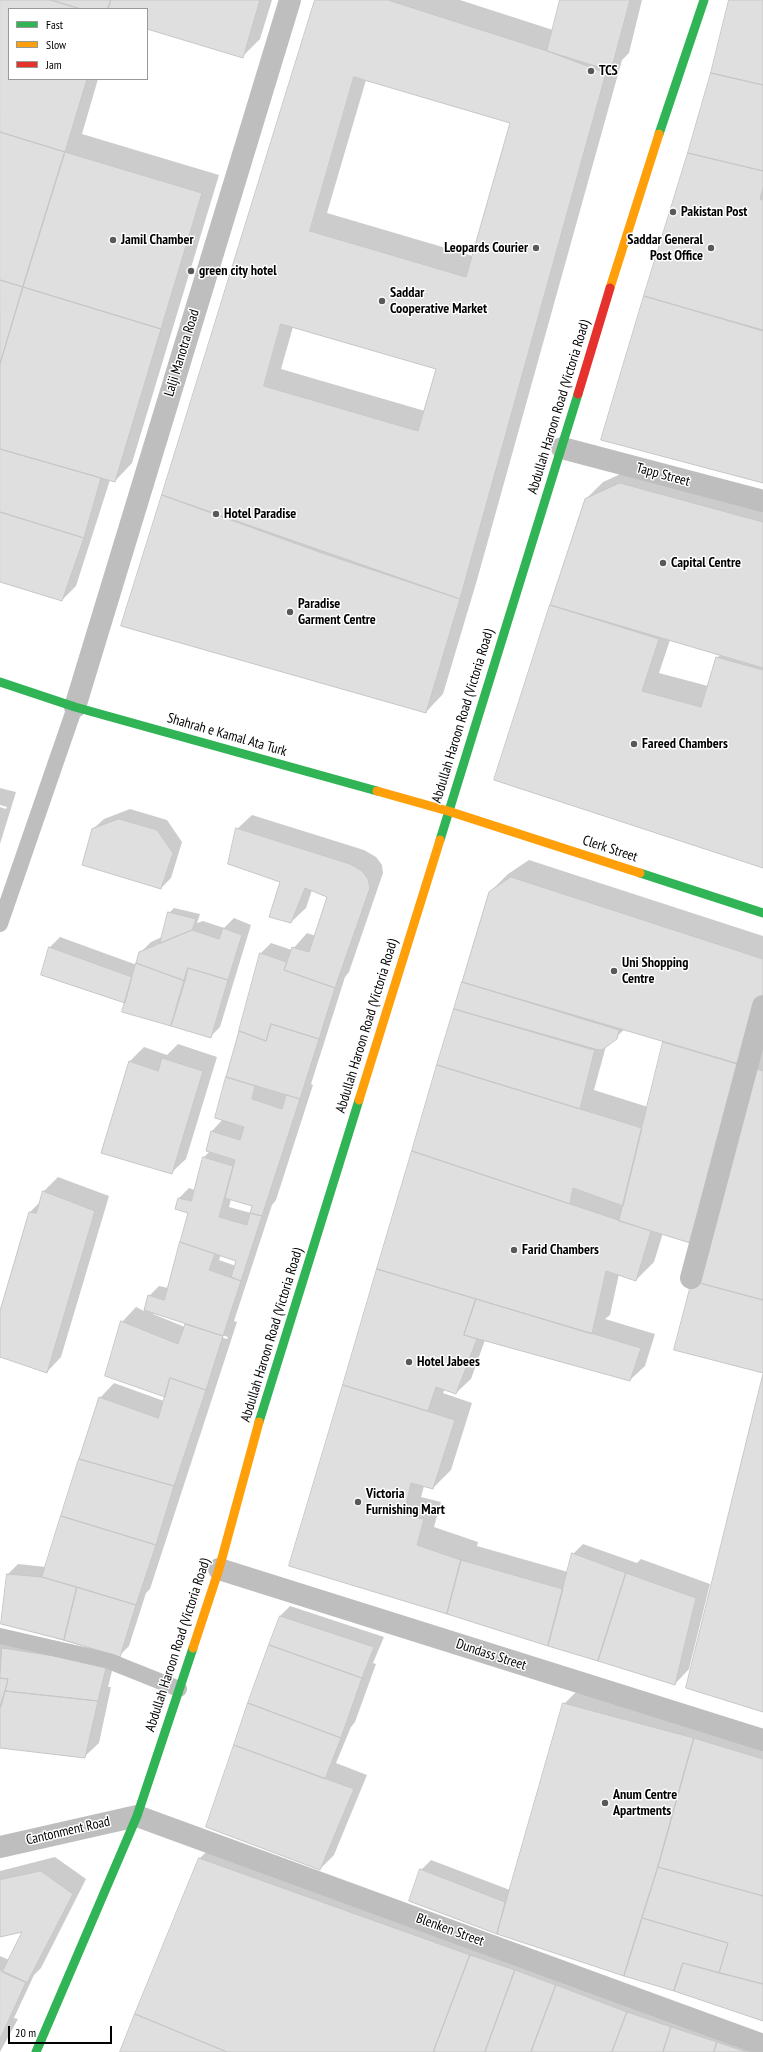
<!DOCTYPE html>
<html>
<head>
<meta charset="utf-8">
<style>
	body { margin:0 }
	#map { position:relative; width:763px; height:2052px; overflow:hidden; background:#fff; font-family:"PT Sans Narrow",sans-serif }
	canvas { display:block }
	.legend { position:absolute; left:8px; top:8px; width:140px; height:72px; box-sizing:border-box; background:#fff; border:1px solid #999; margin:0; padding:5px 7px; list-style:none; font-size:12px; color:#000 }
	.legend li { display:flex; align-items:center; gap:8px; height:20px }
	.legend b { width:20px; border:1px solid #999 }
	.scale { position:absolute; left:8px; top:2026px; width:104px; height:18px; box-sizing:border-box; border:2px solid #000; border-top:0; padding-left:5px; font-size:12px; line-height:14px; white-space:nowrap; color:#000; -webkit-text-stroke:3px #fff; paint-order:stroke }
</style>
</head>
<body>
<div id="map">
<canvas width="763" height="2052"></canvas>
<ul class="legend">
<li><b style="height:5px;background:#30b455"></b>Fast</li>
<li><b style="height:5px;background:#ff9f0a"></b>Slow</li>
<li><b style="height:5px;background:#e5322d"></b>Jam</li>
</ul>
<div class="scale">20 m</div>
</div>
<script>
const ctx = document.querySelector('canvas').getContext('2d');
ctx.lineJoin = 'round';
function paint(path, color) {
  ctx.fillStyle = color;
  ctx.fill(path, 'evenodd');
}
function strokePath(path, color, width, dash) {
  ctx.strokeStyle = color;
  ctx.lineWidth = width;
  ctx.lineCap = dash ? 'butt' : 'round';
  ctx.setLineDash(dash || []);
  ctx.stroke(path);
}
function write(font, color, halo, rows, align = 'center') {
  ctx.font = font + ' "PT Sans Narrow",sans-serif';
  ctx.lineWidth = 3;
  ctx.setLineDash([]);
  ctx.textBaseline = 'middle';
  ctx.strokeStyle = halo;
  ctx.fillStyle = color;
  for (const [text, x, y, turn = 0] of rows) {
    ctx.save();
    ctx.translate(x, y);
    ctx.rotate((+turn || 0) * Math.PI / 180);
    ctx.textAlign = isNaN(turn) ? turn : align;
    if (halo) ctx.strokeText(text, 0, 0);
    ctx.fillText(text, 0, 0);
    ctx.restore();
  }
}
paint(new Path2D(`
	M0,0H272L260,39L242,57L147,28V9H9V79H98L82,134L219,175L132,463L115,481L110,480L76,586L62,600L0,581Z
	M317,0H460L553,30L561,0H642L629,53L622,60L477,580L443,694L426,712L122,626ZM366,80L512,123L473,256L327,213ZM293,327L437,369L425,411L281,369Z
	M730,0H763V482L712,74Z
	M638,466L763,500V867L495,780L585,500L603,482ZM670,640L720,655L717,658L708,686L659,673Z
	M0,788L16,792L0,844V807L6,809L7,807L0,805Z
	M130,809L167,820L182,842L171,878L161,888L93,829L104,819Z
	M252,815L364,850L376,857L382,865L383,873L349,972L345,977L311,1084L313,1085L276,1200L272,1205L234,1321L237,1322L150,1589L146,1593L129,1646L119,1656L116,1655L108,1687H111L99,1743L84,1757L0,1747V1629L93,1649L2,1623L8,1574L18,1564L46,1567L100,1398L114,1383L164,1401L166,1396L122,1322L136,1307L144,1311L149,1296L159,1286L168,1288L189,1213L179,1198L189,1188L195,1190L204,1157L210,1151L207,1150L212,1131L223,1119L216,1117L261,953L271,943L292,950L307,933L316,936L328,896L312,890L306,908L291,922L281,881L237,829ZM231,1199L253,1206L251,1213L229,1207ZM221,1255L237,1261L236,1266L219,1260ZM153,1313L187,1324L185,1327L153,1314ZM193,1326L228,1337L227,1339L193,1328Z
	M529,860L763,936V1372L702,1242L663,1233L654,1262L636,1280L619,1274L610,1315L605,1319L655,1334L645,1366L630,1380L485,1340L471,1379L456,1393L445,1389L443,1393L472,1403L451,1470L433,1488L424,1486L421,1497L441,1502L434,1527L478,1542L477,1546L568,1572L573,1554L583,1544L637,1563L641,1559L710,1584L689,1669L675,1684L291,1565L490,892L508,874ZM625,1029L665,1041L648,1107L594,1090L606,1046Z
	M174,908L200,914L197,923L203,921L224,928L234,918L251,925L220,1027L210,1037L126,1002L42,974L50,947L60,937L137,965L140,953L151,942L162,937L169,913Z
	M178,1044L217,1057L186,1159L171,1173L102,1152L130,1061L144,1047L167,1055Z
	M58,1177L109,1196L61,1357L47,1372L0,1356V1315L30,1212L40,1202L44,1191Z
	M290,1606L384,1637L373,1663L376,1664L355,1722L351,1727L336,1763L367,1775L334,1855L320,1869L280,1616Z
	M582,1686L763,1736V2020L497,1933L421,1870L431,1860L510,1890L564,1704Z
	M218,1841L763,2052H121L200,1858Z
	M55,1857L86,1879L41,1968L34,1975L14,2018L18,2019L0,2052V1956L9,1960L24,1930L0,1936V1871Z`), '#0003');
const building = new Path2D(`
	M0,0H51L81,9H9V79H87L65,152L0,132Z
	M51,0H111L108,9H81Z
	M111,0H260L243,58L147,29V9H108Z
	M315,0H388L547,51L606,73L460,599L162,495ZM354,77L510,123L466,277L310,231ZM281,324L436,369L418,431L264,386Z
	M560,0H630L611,71L547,51Z
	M729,0H763V85L711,73Z
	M711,73L763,85V171L688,153Z
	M0,132L65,152L23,287L0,280Z
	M65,152L202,193L161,329L23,287Z
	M688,153L763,171V187L760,199L763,200V331L644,296Z
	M0,280L23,287L0,364Z
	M23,287L161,329L115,482L0,449V364Z
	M644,296L763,330V483L601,440Z
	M0,449L101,478L84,538L0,512Z
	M620,483L763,522V668L550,605L585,499Z
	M162,495L319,552L460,599L426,713L121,626Z
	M0,512L84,538L62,601L0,582Z
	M550,605L659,639L642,691L701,707L716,657L763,670V868L494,780Z
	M119,819L157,830L173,853L161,889L82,865L92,829Z
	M236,828L350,864L362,871L368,879L370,888L335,988L284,970L292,947L309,952L327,897L305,888L291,923L269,917L280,882L228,864Z
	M511,877L763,959V1006L746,1066L462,982L489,892Z
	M168,912L196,919L192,930L160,943Z
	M223,928L242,935L228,980L188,968L185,981L136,963L139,952L192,930L219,939Z
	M49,947L132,977L125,1003L41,975Z
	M260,953L287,962L284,970L335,988L319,1039L271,1024L266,1041L239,1031Z
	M136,963L185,981L171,1026L122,1012Z
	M188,968L228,980L211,1038L171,1026Z
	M462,982L619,1030L617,1039L602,1050L590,1049L454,1009Z
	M454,1009L595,1049L580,1109L437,1065Z
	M271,1024L319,1039L300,1099L226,1077L239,1031L266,1041Z
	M663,1042L747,1067L700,1246L619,1221Z
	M162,1058L203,1071L172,1174L101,1153L129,1061L158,1071Z
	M437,1065L642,1128L623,1206L573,1188L570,1204L412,1151Z
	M746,1066L763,1071V1300L692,1281Z
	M226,1077L255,1086L252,1099L282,1109L286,1095L300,1099L262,1216L250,1213L252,1206L225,1198L235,1160L206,1151L211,1131L240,1140L244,1127L215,1118Z
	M412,1151L651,1231L636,1281L606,1271L592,1334L377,1269Z
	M203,1157L233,1166L219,1217L247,1225L250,1213L262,1216L241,1281L231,1277L236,1261L180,1242L188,1213L175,1209L178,1198L191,1201Z
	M43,1191L95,1211L47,1373L0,1357V1311L29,1212L36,1213Z
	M180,1242L215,1254L209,1270L241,1281L223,1336L144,1310L148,1295L164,1300Z
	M377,1269L476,1299L464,1335L477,1339L456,1394L436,1387L428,1411L343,1385Z
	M692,1281L763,1300V1373L674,1350Z
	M476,1299L641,1348L630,1381L464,1335Z
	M121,1321L178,1344L185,1324L223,1336L206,1390L170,1378L165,1397L105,1376Z
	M763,1374V1712L686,1688Z
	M170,1378L206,1390L174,1486L79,1459L99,1397L158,1418Z
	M343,1385L455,1420L433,1489L411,1483L404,1515L424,1519L417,1545L461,1560L447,1614L289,1566Z
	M79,1459L174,1486L156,1545L61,1516Z
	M61,1516L156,1545L136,1605L42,1577Z
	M572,1553L626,1573L598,1661L548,1646Z
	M461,1560L563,1589L548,1646L447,1614Z
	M626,1573L696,1598L675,1685L598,1661Z
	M7,1574L42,1577L77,1587L64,1640L1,1624Z
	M77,1587L136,1605L120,1657L64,1640Z
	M280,1616L374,1647L362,1678L269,1645Z
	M269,1645L362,1678L341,1738L248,1703Z
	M2,1648L107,1664L98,1701L5,1691L8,1679L0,1678Z
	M0,1678L8,1679L1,1707H0Z
	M5,1691L98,1701L85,1758L0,1748V1707Z
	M248,1703L341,1738L325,1779L234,1745Z
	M563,1703L694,1738L658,1867L624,1976L497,1934Z
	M694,1738L763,1759V1896L658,1867Z
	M234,1745L354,1789L320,1870L206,1827Z
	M199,1858L470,1955L433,2052H227L135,2014Z
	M658,1867L763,1896V1984L719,1973L728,1943L642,1918Z
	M420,1869L505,1902L497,1934L409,1901Z
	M41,1871L73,1894L27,1983L2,1972L22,1932L0,1937V1880Z
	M642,1918L728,1943L719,1973L683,1963L674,1991L624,1976Z
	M470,1955L515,1970L485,2052H435L434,2051Z
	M683,1963L763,1984V2021L674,1991Z
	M0,1970L26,1982L1,2037H0Z
	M515,1970L556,1985L531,2052H485Z
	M556,1985L627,2012L612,2052H531Z
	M627,2012L671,2027L663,2052H612Z
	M135,2014L227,2052H120Z
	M671,2027L717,2042L714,2052H663Z
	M717,2042L746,2052H714Z`);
paint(building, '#dfdfdf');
strokePath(building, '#c7c7c7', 1);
strokePath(new Path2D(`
	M0,924L75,707
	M0,1636L109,1661L179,1689`), '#bebebe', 16);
strokePath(new Path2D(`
	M562,448L763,501
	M75,707L290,0
	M691,1278L763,1006
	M219,1569L763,1740
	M0,1847L137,1816L763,2045`), '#bebebe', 22);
strokePath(new Path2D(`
	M659,134L704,0
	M0,682L75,707L377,791
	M440,840L578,394
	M640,873L763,913
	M259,1422L359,1100
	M36,2052L137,1816L193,1648`), '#30b455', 9);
strokePath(new Path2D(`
	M610,288L659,134
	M377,791L448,811L640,873
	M359,1100L440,840
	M193,1648L219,1569L259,1422`), '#ff9f0a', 9);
strokePath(new Path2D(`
	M578,394L610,288`), '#e5322d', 9);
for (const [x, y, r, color] of [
	[591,71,4,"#595959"],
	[673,212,4,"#595959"],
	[113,240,4,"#595959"],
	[536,248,4,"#595959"],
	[711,248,4,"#595959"],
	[191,271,4,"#595959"],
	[382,301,4,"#595959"],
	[216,514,4,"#595959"],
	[663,563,4,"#595959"],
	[290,612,4,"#595959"],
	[634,744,4,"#595959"],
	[614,971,4,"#595959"],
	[514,1250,4,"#595959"],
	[409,1362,4,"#595959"],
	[358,1502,4,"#595959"],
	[605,1803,4,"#595959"]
]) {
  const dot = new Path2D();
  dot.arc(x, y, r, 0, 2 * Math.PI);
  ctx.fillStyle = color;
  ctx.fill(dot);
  strokePath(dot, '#fff', 1.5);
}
write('bold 14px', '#000', '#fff', [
	["TCS",599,71],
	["Pakistan Post",681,212],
	["Jamil Chamber",121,240],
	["Saddar General",703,240,"right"],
	["Post Office",703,256,"right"],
	["Leopards Courier",528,248,"right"],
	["green city hotel",199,271],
	["Saddar",390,293],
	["Cooperative Market",390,309],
	["Hotel Paradise",224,514],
	["Capital Centre",671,563],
	["Paradise",298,604],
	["Garment Centre",298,620],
	["Fareed Chambers",642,744],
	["Uni Shopping",622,963],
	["Centre",622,979],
	["Farid Chambers",522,1250],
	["Hotel Jabees",417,1362],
	["Victoria",366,1494],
	["Furnishing Mart",366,1510],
	["Anum Centre",613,1795],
	["Apartments",613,1811]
], 'left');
write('14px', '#000', '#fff', [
	["Lalji Manotra Road",182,353,-73],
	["Abdullah Haroon Road (Victoria Road)",559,407,-73],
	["Tapp Street",663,475,15],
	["Abdullah Haroon Road (Victoria Road)",463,716,-73],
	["Shahrah e Kamal Ata Turk",227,735,16],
	["Clerk Street",610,849,18],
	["Abdullah Haroon Road (Victoria Road)",367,1026,-73],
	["Abdullah Haroon Road (Victoria Road)",272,1335,-73],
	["Abdullah Haroon Road (Victoria Road)",178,1645,-72],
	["Dundass Street",491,1655,18],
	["Cantonment Road",68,1831,-13],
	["Blenken Street",450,1930,20]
]);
</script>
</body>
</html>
